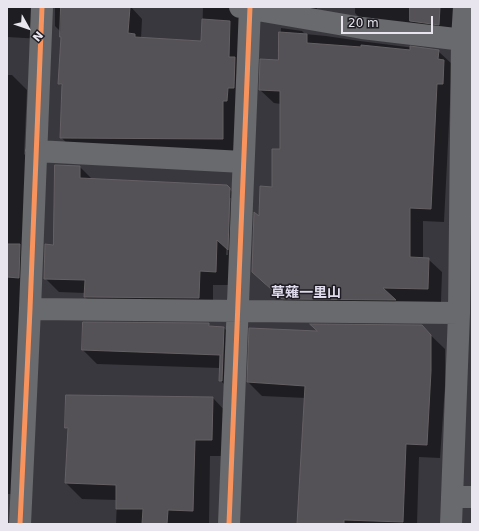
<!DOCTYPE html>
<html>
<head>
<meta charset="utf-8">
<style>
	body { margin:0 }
	#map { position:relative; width:479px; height:531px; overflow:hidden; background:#39383e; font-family:"DejaVu Sans",sans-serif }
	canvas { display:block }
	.frame { position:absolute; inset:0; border:8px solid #e8e5ef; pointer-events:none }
	.north { position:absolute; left:8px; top:8px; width:40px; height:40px; -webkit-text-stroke:3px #1f1d23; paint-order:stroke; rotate:130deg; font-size:11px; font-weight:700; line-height:16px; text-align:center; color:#e8e5ef }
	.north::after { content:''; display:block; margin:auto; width:14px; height:18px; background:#e8e5ef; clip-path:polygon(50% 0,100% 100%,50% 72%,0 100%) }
	.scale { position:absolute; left:341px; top:16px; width:92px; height:18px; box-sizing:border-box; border:2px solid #e8e5ef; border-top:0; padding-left:5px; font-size:12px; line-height:14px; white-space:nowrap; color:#e8e5ef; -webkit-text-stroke:3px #1f1d23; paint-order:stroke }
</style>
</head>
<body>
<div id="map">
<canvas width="479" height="531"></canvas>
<div class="frame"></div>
<div class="north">N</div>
<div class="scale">20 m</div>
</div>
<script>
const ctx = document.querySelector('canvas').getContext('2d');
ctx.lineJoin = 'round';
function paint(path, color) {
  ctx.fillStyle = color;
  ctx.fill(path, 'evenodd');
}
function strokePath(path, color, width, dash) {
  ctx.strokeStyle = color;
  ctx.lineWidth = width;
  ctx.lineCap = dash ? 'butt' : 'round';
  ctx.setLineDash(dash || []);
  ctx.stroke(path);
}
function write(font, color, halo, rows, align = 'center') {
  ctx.font = font + ' "DejaVu Sans","Noto Sans JP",sans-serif';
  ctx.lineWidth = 3;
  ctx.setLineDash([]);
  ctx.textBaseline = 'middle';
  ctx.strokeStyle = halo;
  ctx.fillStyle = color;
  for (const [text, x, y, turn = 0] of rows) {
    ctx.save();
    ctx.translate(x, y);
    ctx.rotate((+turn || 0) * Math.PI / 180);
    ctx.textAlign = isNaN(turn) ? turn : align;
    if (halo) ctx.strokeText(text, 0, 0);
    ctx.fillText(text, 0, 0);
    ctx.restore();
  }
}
paint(new Path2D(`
	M7,7H37L42,39L7,37Z
	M55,7H131L142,19L141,39L202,42L203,7H243L235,152L73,150L61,137L63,87L59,83L62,38L61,32L55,26Z
	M288,7H317L316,17Z
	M355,7H454L453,38L369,27L355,13Z
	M281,28L302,31L305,34L326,36L360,41L438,51L452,64L444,222L423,221V259H428L442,272L441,302L395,301L407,313L296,312L266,285L260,218L273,188L281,150V104L274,103L260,90L279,61Z
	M7,75H12L27,90L24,154L27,157L15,494H7Z
	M80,167L93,180L226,186L244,203L230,285H213V312L99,311L85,297V293L59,292L45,278ZM229,198H231L228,255H226Z
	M208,324L212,327L224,328L238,342L234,394L220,380V368L97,364L83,350Z
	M421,326L445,349V386L440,458L419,457L417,524H298L306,398L262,396L248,382L319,332Z
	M213,398L229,415L228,456H210L209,524H116L117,500L82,499L66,483L69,430L66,428Z`), '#0007');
const building = new Path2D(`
	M61,7H130L128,33L135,34V37L201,41L202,19L230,21L229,57H235L234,88H228L227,101H223V139L60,138L62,84H58L61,37H60Z
	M410,7H440L439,25L410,21Z
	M279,32L307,34V43L361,47V45L410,50V46L439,50L438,59L444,60L443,84H437L431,209L410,208V257L429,258L428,289L383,288L396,300L282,299L252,272L254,212L259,216L260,186L272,187V149H280V91L259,90L260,59L278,60Z
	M55,165L80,166V178L227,185L230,188L228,250L217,240L216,272L200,271L199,298L84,297L85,280L44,279L45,244L53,245Z
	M7,244H20L19,278L7,277Z
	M83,322L209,323V326L224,327L222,381H219L220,355L82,350Z
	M310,324L422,325L431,335V371L427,445L406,444L403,522L344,520V524H297L305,386L247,382L249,328L317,331Z
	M66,395L213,397L212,440H195L193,511L168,510L167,524H142L143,509H116V485L65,483L68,428H65Z`);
paint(building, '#555257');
strokePath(building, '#646064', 1);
strokePath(new Path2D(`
	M240,7L362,28L472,41
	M36,151L243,162
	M30,309L459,313
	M452,497H472
	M20,524L30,309L42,7
	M229,524L250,7
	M451,524L459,313L462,40L464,7`), '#696a6d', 22);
strokePath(new Path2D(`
	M20,524L30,309L42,7
	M229,524L250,7`), '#f8935d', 5);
write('bold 14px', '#dfdaec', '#1f1d23', [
	["草薙一里山",306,293]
]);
</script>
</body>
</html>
